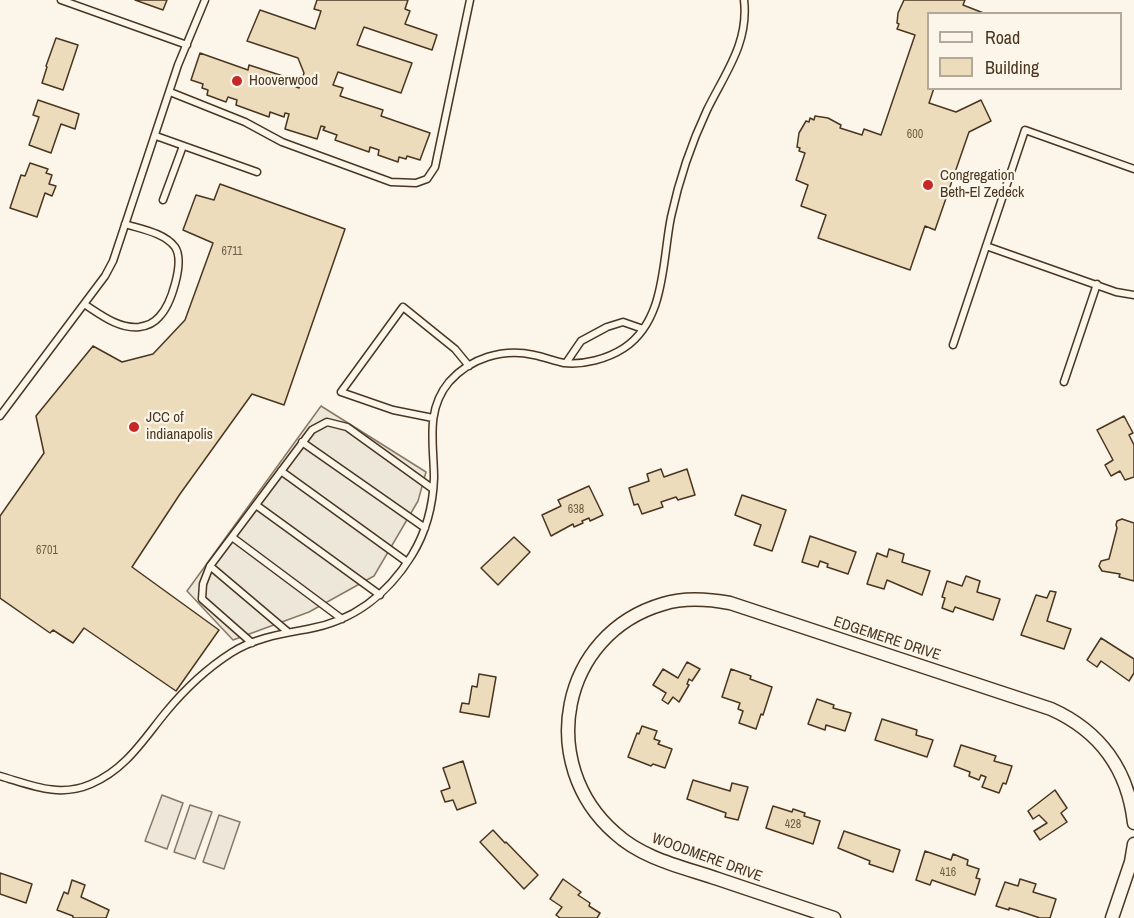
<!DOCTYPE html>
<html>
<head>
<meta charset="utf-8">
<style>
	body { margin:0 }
	#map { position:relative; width:1134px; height:918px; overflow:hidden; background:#fbf6e9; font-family:"Archivo Narrow",sans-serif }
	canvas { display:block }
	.legend { position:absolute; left:927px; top:12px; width:195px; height:78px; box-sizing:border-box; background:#fbf6e9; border:2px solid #b4a999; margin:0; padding:8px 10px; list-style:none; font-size:18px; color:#4a3520 }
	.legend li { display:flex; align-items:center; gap:12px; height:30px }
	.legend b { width:30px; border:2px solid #b4a999 }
</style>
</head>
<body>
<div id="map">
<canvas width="1134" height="918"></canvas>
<ul class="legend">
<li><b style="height:8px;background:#fbf6e9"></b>Road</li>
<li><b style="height:16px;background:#ecdcbc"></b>Building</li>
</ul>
</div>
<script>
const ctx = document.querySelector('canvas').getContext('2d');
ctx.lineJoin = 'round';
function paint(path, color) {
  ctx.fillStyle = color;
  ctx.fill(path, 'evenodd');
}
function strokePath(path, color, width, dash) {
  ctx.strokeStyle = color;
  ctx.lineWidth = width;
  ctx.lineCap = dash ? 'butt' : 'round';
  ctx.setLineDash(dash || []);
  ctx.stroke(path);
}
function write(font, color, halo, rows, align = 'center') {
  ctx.font = font + ' "Archivo Narrow",sans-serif';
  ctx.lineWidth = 4.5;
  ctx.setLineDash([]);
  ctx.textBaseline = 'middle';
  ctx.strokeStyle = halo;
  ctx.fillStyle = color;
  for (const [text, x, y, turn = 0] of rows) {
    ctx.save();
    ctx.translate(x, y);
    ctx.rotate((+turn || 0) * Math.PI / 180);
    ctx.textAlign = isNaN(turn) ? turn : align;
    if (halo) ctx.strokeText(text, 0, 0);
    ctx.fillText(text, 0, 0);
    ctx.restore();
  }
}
const green = new Path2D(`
	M162,795L183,803L167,849L145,841Z
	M190,805L212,812L195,859L174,852Z
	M219,815L240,822L224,869L203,862Z`);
paint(green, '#ede6d9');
strokePath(green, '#887966', 1.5);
const parking = new Path2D(`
	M321,406L426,472L418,501L374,576L309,612L233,640L187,591Z`);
paint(parking, '#ede7d9');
strokePath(parking, '#887966', 1.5);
const building = new Path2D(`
	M135,0H167L163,10Z
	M317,0H408L405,9L410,11L405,24L437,35L432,50L364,27L357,45L412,63L401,93L338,72L333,85L343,88L340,96L383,110L381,116L430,133L420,160L407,156L406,159L399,157L398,162L378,155L379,150L370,147L369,152L335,140L337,135L323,130L325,127L321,126L317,139L285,129L289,114L285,113L284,117L270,112L269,117L236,105L237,100L228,97L226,102L207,95L208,90L202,88L203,84L191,80L200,53L248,70L249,65L283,76L281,81L299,88L304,73L298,58L247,41L260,10L315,29L321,11L314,9Z
	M904,0H965L963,5L986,14H928V88H934L929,103L956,112L981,100L991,121L969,132L935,230L925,226L910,270L818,238L826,215L801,206L808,185L796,180L805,153L799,151L800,148L797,147L799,133L806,121L809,122L810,118L814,120L815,116L828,118L841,125L840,128L862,135L864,129L881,135L915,35L897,29L899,24L897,23L898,13Z
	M56,38L78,45L63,90L42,83L47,67L46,66Z
	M38,100L79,114L75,129L61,124L51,153L29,145L39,117L33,115Z
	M30,163L48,169L46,173L52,175L49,184L56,186L52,196L45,193L37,217L10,208L21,175L25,176Z
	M220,184L345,229L284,405L252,394L180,494L132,567L219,630L176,691L84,628L73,643L53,630L50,633L0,598V516L44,453L36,416L93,346L122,362L153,354L185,320L213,243L183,230L196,195L214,200Z
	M1124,416L1133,433L1129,435L1134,445V477L1125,480L1120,471L1111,476L1105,465L1113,460L1097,430Z
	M661,469L664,477L687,469L695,495L678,500L676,497L661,502L663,507L642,514L638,504L634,505L629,488L649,481L647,474Z
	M589,486L603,515L590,521L589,518L582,521L583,523L574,527L573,524L551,536L542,515L561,506L558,500Z
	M742,495L786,510L772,551L754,545L761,525L735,515Z
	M1122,519L1134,523V581L1119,577L1120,574L1102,571L1099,566L1101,561L1109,559L1117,528L1116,525L1117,521Z
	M810,536L856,552L848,574L827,567L828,564L820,561L818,567L802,562Z
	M514,537L530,552L498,585L481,568Z
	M889,549L904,554L902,562L930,571L922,595L887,580L884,589L867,584L877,553L887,557Z
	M966,576L980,581L977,592L1000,599L993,620L955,607L953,612L942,608L945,598L942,597L947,581L962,586Z
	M1050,591L1056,592L1047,621L1071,629L1064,649L1021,635L1036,595L1047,598Z
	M1101,638L1134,659V673L1129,681L1101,661L1097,667L1087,660Z
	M687,662L700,669L692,681L689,679L687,684L689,685L679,702L673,697L668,704L662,700L666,693L653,685L663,669L678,678Z
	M731,669L751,676L750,679L772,687L763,715L761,714L756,729L739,723L743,711L738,709L740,703L722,697Z
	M479,674L496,677L489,717L460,712L462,703L469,704L472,686L477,687Z
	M817,699L834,705L833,708L851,713L845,731L826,725L825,730L808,724Z
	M882,719L917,730L916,735L933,740L927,757L875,740Z
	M642,726L657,731L654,739L660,741L658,744L672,749L665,768L653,764L651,766L628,757L637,733L639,734Z
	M961,745L996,756L994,761L1012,766L1006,784L1003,783L999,793L982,787L986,777L981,775L979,780L969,776L970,772L954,766Z
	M463,761L476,803L457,810L453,800L445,802L441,791L450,788L443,768Z
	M693,780L730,791L732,783L748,787L738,820L725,817L726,813L687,799Z
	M1055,790L1067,808L1061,813L1067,822L1040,840L1034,831L1047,823L1039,815L1033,819L1028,811Z
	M773,806L792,812L793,809L805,813L804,816L820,821L813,844L766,828Z
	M493,830L505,843L506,842L538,875L524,889L480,842Z
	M844,831L900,850L893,872L869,864L870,861L838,848Z
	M925,851L951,860L953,854L968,860L967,865L979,869L976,878L980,879L975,895L932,880L930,885L916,880Z
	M0,873L32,884L26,903L0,894Z
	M563,879L581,892L578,895L590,903L589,906L600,913L597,918H560L556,915L562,907L550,899Z
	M1020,879L1036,884L1033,892L1056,899L1050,918H1040L1016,910L1009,908V910L996,906L1005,882L1018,886Z
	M72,880L85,885L81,897L109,910L106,918H73V916L57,910L64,892L68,894Z`);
paint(building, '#ecdcbc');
strokePath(building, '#4a3520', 1.5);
const lane = new Path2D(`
	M61,0L187,45
	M170,92L245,122L282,142L391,182L416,183L427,179L435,167L470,0
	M156,136L257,172
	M163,200L183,146
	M986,246L1116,292L1134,295
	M84,304C100,314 118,329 139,327C147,326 154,323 159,317C171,305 185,262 175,247C165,233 141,229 125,224
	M953,345L1025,130L1134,169
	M566,363L581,341L607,327L623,322L643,329
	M1064,382L1097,284
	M0,416L105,276L113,261L178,65L205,0
	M433,418L393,410L341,392L403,307L455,349L469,366
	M302,442L425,528
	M281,471L407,562
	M256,505L380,595
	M232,537L342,619
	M210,566L288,632
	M252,643L202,599L203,584L210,566L312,430L327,422L347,427L433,489
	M0,776C31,785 59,798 91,784C126,769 143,740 166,712C185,689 206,669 231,653C254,638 281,634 308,629C353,621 388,594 412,555C426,532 433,506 434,478C434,444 425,411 449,382C470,358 503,348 534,355C544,357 554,361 564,363C584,365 607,359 624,348C666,320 662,261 671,217C679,180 691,144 707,110C725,73 749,43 744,0`);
const street = new Path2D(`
	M834,918C795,905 757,892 718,879C683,867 643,859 615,833C536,764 560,634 663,604C685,597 708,599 730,603L1051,709C1100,731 1128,770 1134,823
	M1112,918L1131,862L1134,844`);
strokePath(lane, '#4a3520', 9);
strokePath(street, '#4a3520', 15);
strokePath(lane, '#fbf6e9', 6);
strokePath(street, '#fbf6e9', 12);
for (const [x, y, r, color] of [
	[237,81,6,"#c62828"],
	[928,185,6,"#c62828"],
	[134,427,6,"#c62828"]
]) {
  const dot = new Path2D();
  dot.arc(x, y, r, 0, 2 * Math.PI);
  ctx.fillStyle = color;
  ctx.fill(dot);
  strokePath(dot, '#fbf6e9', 2);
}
write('12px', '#725f47', null, [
	["600",915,135],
	["6711",232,252],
	["638",576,510],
	["6701",47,551],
	["428",793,825],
	["416",948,873]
]);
write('15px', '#4a3520', '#fbf6e9', [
	["Hooverwood",249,81],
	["Congregation",940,176],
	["Beth-El Zedeck",940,193],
	["JCC of",146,418],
	["indianapolis",146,435]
], 'left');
write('15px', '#4a3520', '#fbf6e9', [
	["EDGEMERE DRIVE",887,639,18],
	["WOODMERE DRIVE",707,858,20]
]);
</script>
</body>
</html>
